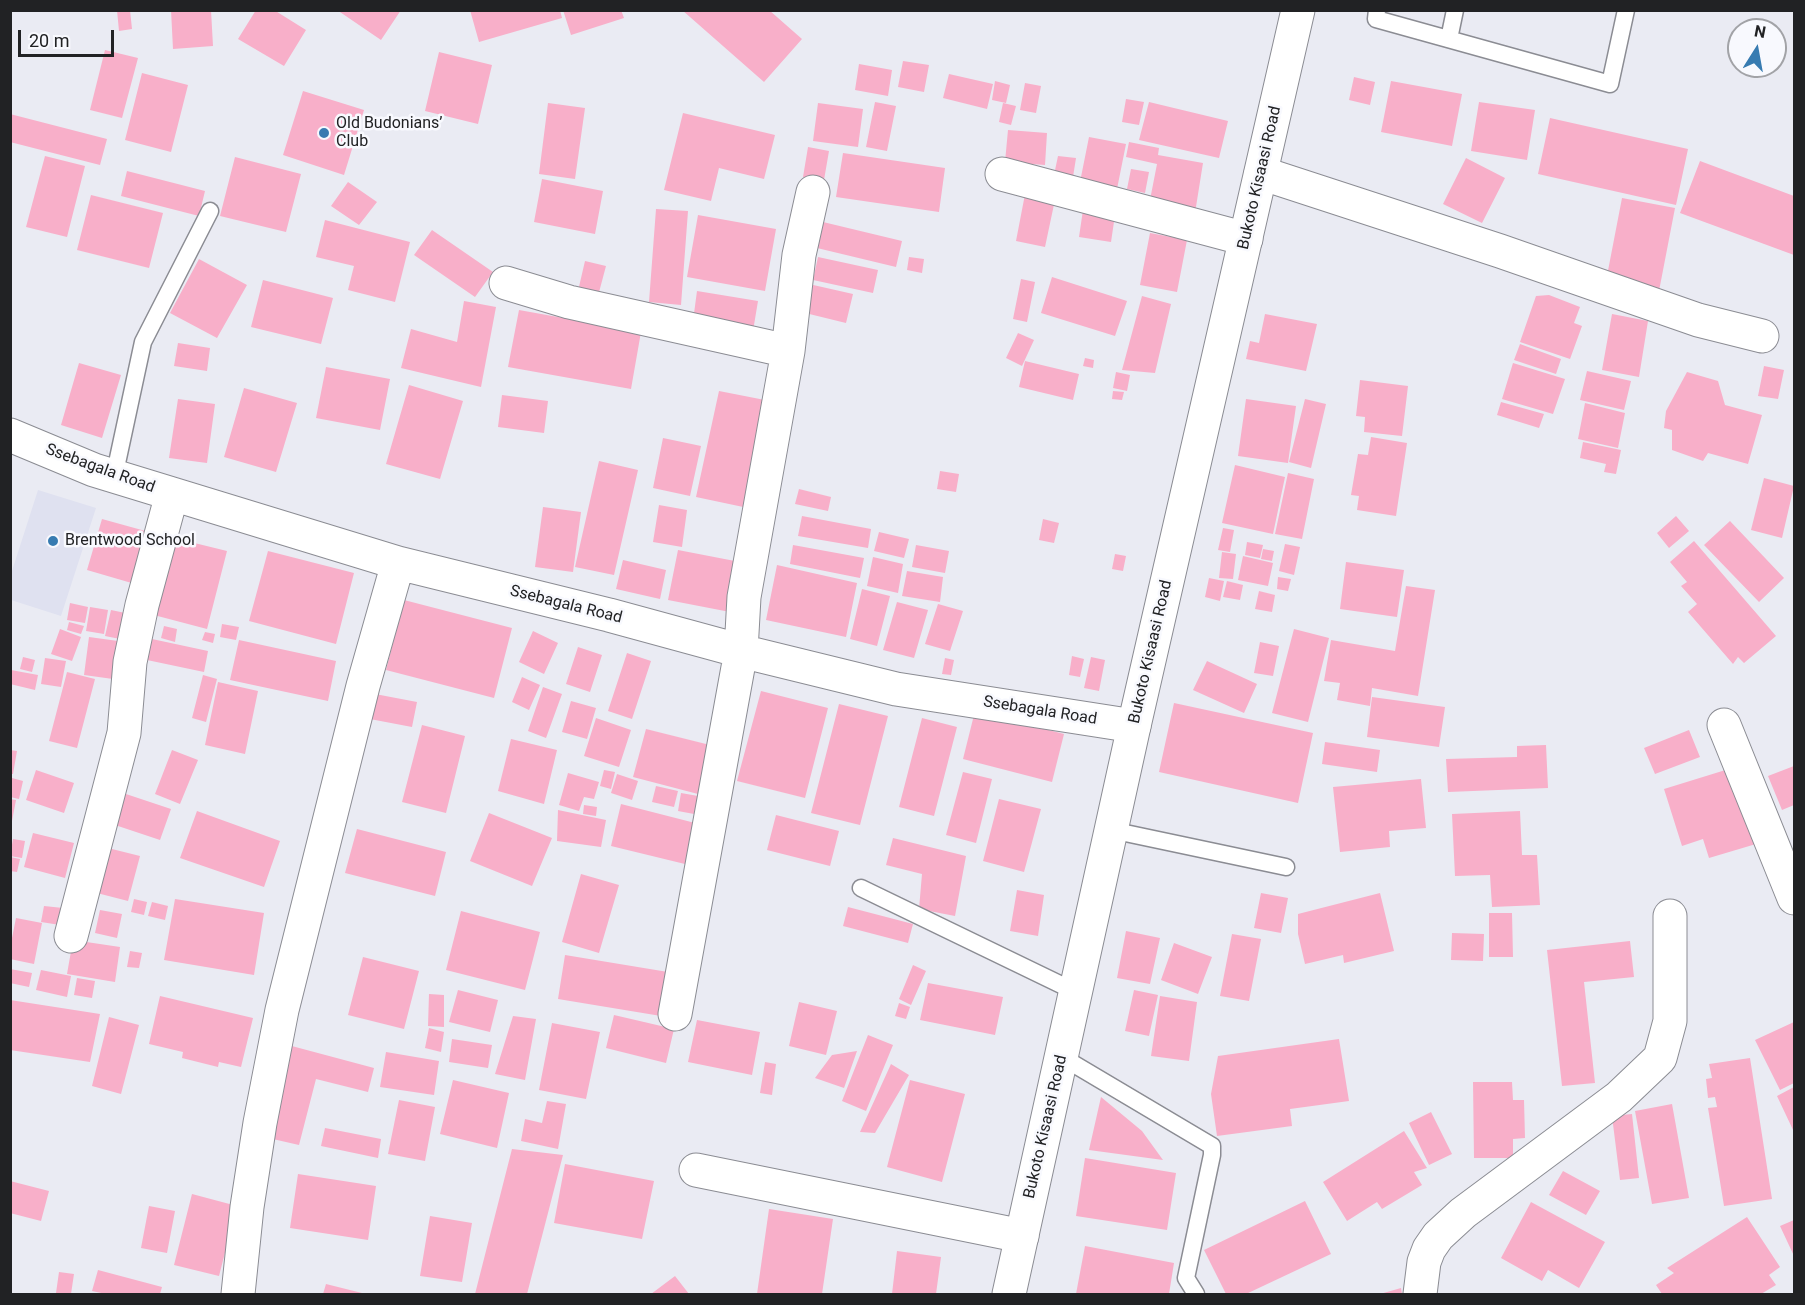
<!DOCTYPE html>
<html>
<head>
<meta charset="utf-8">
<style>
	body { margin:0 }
	#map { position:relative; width:1805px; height:1305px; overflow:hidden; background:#eaebf3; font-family:Roboto,sans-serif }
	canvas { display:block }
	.frame { position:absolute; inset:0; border:12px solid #212224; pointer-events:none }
	.north { position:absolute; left:1727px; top:18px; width:60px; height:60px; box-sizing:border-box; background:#f8f9fe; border:2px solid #a2a3a7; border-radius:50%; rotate:11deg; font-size:16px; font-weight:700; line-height:24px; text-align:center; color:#212224 }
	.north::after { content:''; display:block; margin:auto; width:21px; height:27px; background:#377bb1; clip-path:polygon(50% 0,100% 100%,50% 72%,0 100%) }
	.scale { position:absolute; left:18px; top:30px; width:96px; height:27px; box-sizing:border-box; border:3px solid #212224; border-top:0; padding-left:8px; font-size:18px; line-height:21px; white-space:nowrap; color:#212224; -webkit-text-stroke:4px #f8f9fe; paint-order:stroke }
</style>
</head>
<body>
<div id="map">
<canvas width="1805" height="1305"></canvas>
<div class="frame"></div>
<div class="north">N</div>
<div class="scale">20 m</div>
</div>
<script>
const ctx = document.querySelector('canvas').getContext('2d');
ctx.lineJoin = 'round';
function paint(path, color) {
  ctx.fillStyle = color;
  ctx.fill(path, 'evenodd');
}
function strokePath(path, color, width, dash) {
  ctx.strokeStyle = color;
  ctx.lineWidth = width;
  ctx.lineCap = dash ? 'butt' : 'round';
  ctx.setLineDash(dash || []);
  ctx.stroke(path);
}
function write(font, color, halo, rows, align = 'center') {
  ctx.font = font + ' Roboto,sans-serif';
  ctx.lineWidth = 5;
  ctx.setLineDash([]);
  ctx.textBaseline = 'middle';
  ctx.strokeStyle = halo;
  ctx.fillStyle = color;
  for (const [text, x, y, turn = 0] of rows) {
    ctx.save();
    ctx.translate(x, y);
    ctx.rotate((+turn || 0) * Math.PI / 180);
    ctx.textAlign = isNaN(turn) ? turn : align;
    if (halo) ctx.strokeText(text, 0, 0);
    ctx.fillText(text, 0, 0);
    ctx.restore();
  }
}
paint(new Path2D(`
	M38,490L96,508L61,616L11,600V574Z`), '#dfe1f0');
paint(new Path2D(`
	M117,10H130L132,29L119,31Z
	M171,10H211L213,46L173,49Z
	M256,10H274L306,30L284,66L238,39Z
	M337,10H401L381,40Z
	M470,10H560L562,18L479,42Z
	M563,10H621L624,18L571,35Z
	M682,10H769L802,39L764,82Z
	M105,50L138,58L122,118L90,110Z
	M439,52L492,65L478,124L425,111Z
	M903,61L929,65L924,92L898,87Z
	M859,64L892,70L888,96L855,90Z
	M142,73L188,85L171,152L125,140Z
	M949,74L993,84L987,109L943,98Z
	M1354,77L1375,82L1370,105L1349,100Z
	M995,81L1010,85L1006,103L992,100Z
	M1391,81L1462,94L1452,146L1381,132Z
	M1025,83L1041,86L1036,113L1020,110Z
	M303,91L364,110L344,175L283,155Z
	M1126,99L1144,102L1139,125L1122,122Z
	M875,102L896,106L887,151L866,147Z
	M1149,102L1228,121L1219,158L1139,140Z
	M1479,102L1535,110L1527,160L1471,151Z
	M548,103L585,108L575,179L539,174Z
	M818,103L863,109L858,147L813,141Z
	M1003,103L1016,106L1011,125L999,122Z
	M683,113L775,135L764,179L719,168L711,201L664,190Z
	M10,114L107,139L100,165L10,142Z
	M1550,118L1688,149L1676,205L1538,174Z
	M1008,130L1047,133L1045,165L1005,162Z
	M1089,137L1126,144L1116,194L1079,187Z
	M1129,142L1159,148L1158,155L1203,163L1195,213L1149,205L1157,164L1126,157Z
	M808,147L829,151L824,180L803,177Z
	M843,153L945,168L939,212L836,197Z
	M45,156L85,166L67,237L26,227Z
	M1058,156L1076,158L1073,177L1054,175Z
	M235,157L301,174L286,232L220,216Z
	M1466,158L1505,178L1482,223L1443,204Z
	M1700,161L1794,196V255L1680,213Z
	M1131,169L1149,172L1145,193L1127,189Z
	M127,171L205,191L199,216L121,196Z
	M542,179L603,191L595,234L534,222Z
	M348,182L377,202L359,225L331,206Z
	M1026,189L1056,195L1045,247L1016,241Z
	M91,195L163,213L149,268L77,250Z
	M1622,198L1675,208L1659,291L1606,281Z
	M656,209L688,211L681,305L649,302Z
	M1083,210L1115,215L1111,242L1079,237Z
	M698,215L776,229L765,291L687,277Z
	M325,220L410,242L395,302L348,290L354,266L316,257Z
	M823,222L902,241L896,267L817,248Z
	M432,230L493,272L475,297L414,255Z
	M1150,233L1187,240L1177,292L1140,285Z
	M818,257L878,270L873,293L813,280Z
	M909,257L924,259L922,273L907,270Z
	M199,259L247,285L217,338L170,313Z
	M585,261L606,266L598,296L578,291Z
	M1052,277L1127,301L1115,336L1041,313Z
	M1021,279L1035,282L1027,322L1013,319Z
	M263,280L333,298L321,344L251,327Z
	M800,282L853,294L846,323L793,310Z
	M697,291L758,301L753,331L693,321Z
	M1549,295L1580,307L1574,323L1582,326L1570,359L1520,342L1536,296Z
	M1142,296L1171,304L1155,373L1122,370Z
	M464,301L496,307L481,387L401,368L411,329L457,342Z
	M519,310L641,332L631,389L508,367Z
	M1265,314L1317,324L1306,371L1246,359L1250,341L1259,343Z
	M1612,314L1648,321L1639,377L1602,370Z
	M1018,333L1034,340L1022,366L1006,358Z
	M178,343L210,348L207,371L174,366Z
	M1520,344L1561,359L1556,374L1514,360Z
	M1085,358L1094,360L1093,368L1083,366Z
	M1025,361L1079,374L1073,400L1019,387Z
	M79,363L121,375L102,438L61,425Z
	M1513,363L1565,379L1553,414L1502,399Z
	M1764,366L1784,370L1778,399L1758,396Z
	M326,367L390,379L380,430L316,418Z
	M1587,371L1631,381L1624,410L1580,400Z
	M1116,372L1130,375L1127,391L1113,388Z
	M1687,372L1718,381L1725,405L1762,415L1748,464L1708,453L1703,461L1672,450V430L1664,428L1666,411Z
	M1360,380L1408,386L1402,436L1364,432L1365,417L1356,416Z
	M409,385L463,401L440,479L386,464Z
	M244,388L297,403L276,472L224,457Z
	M719,391L770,401L748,508L696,497Z
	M1113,391L1124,392L1122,400L1112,399Z
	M502,395L548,401L544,433L498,427Z
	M178,399L215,404L207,463L169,458Z
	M1246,399L1296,406L1288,463L1238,456Z
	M1305,399L1326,404L1311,468L1289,462Z
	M1501,402L1544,414L1539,428L1497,415Z
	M1585,403L1625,413L1618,448L1578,439Z
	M1371,437L1407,443L1396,516L1357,510L1359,496L1351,495L1358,454L1368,455Z
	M663,438L701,446L690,496L653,488Z
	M1583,442L1621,450L1616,474L1604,472L1606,464L1580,458Z
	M599,461L638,470L614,575L575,567Z
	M1235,465L1285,477L1273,534L1222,523Z
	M940,471L959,474L956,492L937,489Z
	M1288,473L1314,479L1302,539L1275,534Z
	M1764,478L1794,486L1782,538L1751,530Z
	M799,489L831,497L828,511L795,504Z
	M659,505L687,510L682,547L653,542Z
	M543,507L581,512L573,572L535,567Z
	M802,516L871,529L868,548L798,536Z
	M1676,516L1689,531L1669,548L1657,533Z
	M102,519L149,532L135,584L87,570Z
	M1043,519L1059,523L1054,543L1039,540Z
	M1730,521L1784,578L1759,602L1704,545Z
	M1223,528L1234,530L1230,552L1218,550Z
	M879,532L909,539L904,558L874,551Z
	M170,537L227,551L207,629L150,614Z
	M1694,541L1776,636L1744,663L1738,657L1733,664L1688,612L1697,604L1681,586L1687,582L1670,562Z
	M1247,542L1263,545L1260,558L1245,555Z
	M1285,544L1300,547L1294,575L1279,571Z
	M793,545L864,558L860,578L790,564Z
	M916,545L949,551L945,573L912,567Z
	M1263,549L1274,551L1272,561L1261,559Z
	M678,550L740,562L730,612L668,600Z
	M268,551L354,573L336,644L249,621Z
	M1222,552L1236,554L1233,579L1219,578Z
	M1115,554L1126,556L1123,571L1112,569Z
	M1243,556L1273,563L1268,586L1238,580Z
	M873,557L903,564L898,593L867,586Z
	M623,560L666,570L660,599L616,589Z
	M1346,562L1404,570L1397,617L1340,609Z
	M777,565L857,583L846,637L766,620Z
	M907,571L943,577L940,602L902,596Z
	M1278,577L1291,579L1288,591L1277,589Z
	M1209,578L1224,581L1220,601L1205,597Z
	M1227,581L1243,585L1240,600L1223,597Z
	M1406,586L1435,590L1418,696L1372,688L1370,706L1337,700L1340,683L1324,681L1331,640L1395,651Z
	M862,589L890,596L877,646L850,639Z
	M1259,591L1275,595L1272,612L1255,609Z
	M404,600L512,628L494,698L386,670Z
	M897,602L928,610L914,658L883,650Z
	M70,603L88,607L85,623L67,620Z
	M938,604L963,611L950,651L925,644Z
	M90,607L108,610L104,634L86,631Z
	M111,610L135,615L130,641L105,636Z
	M69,622L84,626L81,634L67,630Z
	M222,624L239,627L236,640L220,637Z
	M164,626L177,629L175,642L161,638Z
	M60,629L81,637L72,661L51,654Z
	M1294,629L1329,638L1308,722L1272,713Z
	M533,631L558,643L544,674L519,662Z
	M205,632L215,634L213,643L202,640Z
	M89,637L118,641L113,679L84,675Z
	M152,639L208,651L204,672L147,660Z
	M239,640L336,661L328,701L230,680Z
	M1260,642L1279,646L1273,676L1254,673Z
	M578,647L602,655L590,692L566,684Z
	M627,653L651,661L632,719L608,711Z
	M1072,656L1084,659L1080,677L1069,675Z
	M23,657L35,660L32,672L20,669Z
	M1091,657L1105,660L1099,691L1084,688Z
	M45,658L66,661L61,687L41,684Z
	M945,658L954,660L951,675L942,674Z
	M1207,661L1257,684L1244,713L1193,690Z
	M11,670L38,675L35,690L10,684Z
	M67,672L95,679L77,748L49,741Z
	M203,675L217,679L206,722L192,718Z
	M522,677L540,685L529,710L512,702Z
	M218,682L258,691L245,754L205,745Z
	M543,687L562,694L546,738L528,731Z
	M761,691L828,708L805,798L737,781Z
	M375,694L417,702L412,727L370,719Z
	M1372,697L1445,707L1439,747L1367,737Z
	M571,701L596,708L587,739L562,732Z
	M1174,703L1313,733L1298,803L1159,772Z
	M839,704L888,716L860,825L811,813Z
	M975,711L1064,734L1052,782L963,759Z
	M596,718L631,730L619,767L584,756Z
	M922,718L957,727L934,816L899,807Z
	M422,725L465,736L446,813L402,802Z
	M646,729L710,745L698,794L633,777Z
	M1689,730L1700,757L1655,774L1644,748Z
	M511,739L557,750L544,804L498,791Z
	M1325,742L1380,750L1377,772L1322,764Z
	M1546,745L1548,788L1448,792L1446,759L1517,757V746Z
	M10,750L17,751L13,774H10Z
	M172,750L198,760L180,804L155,794Z
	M1794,766V805L1782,810L1768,776Z
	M1732,768L1756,844L1709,858L1703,839L1682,846L1664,789Z
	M36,770L74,783L64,813L26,800Z
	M604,770L615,772L611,789L600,786Z
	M963,772L992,779L976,843L946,835Z
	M568,773L599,782L594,799L584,797L579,811L559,805Z
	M617,774L638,781L632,800L611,793Z
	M12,778L23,781L19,799L10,797Z
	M1421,779L1426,828L1389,831L1390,847L1340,852L1333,787Z
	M656,786L678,791L674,807L652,802Z
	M120,792L171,809L160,840L109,823Z
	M681,793L698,796L694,814L678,811Z
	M10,799L16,800L12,821H10Z
	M999,799L1041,809L1024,872L983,861Z
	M621,804L699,824L689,865L611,846Z
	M584,805L597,807L596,816L583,814Z
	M558,810L606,820L601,847L557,841Z
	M197,811L280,841L264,887L180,858Z
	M1520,811L1522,855H1537L1540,905L1492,907L1490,875L1455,876L1452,814Z
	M489,813L552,838L532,886L470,861Z
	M776,815L839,831L830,866L767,850Z
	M357,829L446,852L435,896L345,873Z
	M33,833L74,843L65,878L24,867Z
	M893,838L966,856L955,916L919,909L922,874L886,865Z
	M13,839L25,841L22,858L10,856Z
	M104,847L140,856L128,901L93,892Z
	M10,857L20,859L17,872L10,871Z
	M581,874L619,885L599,953L562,942Z
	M1017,890L1044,895L1038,936L1010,931Z
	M1261,893L1288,898L1281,933L1254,928Z
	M1380,893L1394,951L1344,963L1343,955L1305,964L1298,934V914Z
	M134,899L147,902L144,915L131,912Z
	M175,899L264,913L254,975L164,960Z
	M152,902L168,906L165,920L148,916Z
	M44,906L63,908L60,925L41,922Z
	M848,907L913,924L908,943L843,926Z
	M100,910L122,914L117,938L95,933Z
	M461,911L540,932L525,990L446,970Z
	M1489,913H1512L1513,957H1489Z
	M16,918L42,923L34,964L10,959V948Z
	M1126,931L1160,938L1150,984L1117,978Z
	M1452,933L1484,934L1483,961L1451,960Z
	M1232,934L1261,939L1249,1001L1220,996Z
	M73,940L120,947L115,982L67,974Z
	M1630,941L1634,977L1584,982L1595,1083L1562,1086L1547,950Z
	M1174,943L1212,957L1198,994L1161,980Z
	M130,951L142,953L139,968L127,967Z
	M565,955L674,973L667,1017L558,999Z
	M363,957L419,971L404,1029L348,1015Z
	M913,965L926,971L911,1005L899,999Z
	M10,969L32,973L29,987L10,983Z
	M41,970L71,976L67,997L36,990Z
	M77,978L95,981L92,998L74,995Z
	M928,983L1003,997L995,1035L920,1020Z
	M458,990L498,1000L490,1032L449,1022Z
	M1134,990L1158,995L1149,1036L1125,1031Z
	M429,994L444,995V1027L428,1026Z
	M160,996L253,1018L241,1067L219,1062L218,1067L182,1058L183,1052L149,1044Z
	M1160,996L1197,1002L1189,1061L1151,1056Z
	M10,1000L100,1014L90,1062L10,1050Z
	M799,1002L837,1011L826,1055L789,1046Z
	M899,1003L910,1007L906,1019L895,1016Z
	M614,1015L674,1029L666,1063L606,1048Z
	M513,1016L536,1019L525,1080L495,1074Z
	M109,1017L139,1025L121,1094L92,1086Z
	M697,1020L760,1032L752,1075L688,1062Z
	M1794,1022V1083L1780,1090L1755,1040Z
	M552,1023L600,1032L586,1099L539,1090Z
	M429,1028L444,1032L441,1052L425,1048Z
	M868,1035L893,1045L866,1111L842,1101Z
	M452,1039L492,1045L488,1068L449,1062Z
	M1339,1039L1349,1101L1290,1109L1292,1126L1217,1136L1211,1094L1218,1056Z
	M288,1045L374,1068L368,1092L316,1079L299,1145L264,1137Z
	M857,1051L844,1088L815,1078L832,1055Z
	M386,1052L439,1061L434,1095L380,1087Z
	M1750,1058L1772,1199L1724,1206L1708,1108L1717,1107L1715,1097L1708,1098L1706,1079L1712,1078L1709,1064Z
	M765,1062L776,1064L772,1095L760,1093Z
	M891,1064L909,1075L875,1133L860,1132Z
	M453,1080L509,1093L497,1148L440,1134Z
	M910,1080L965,1094L942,1182L887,1167Z
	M1473,1082H1512L1513,1100H1524L1525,1138L1513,1139V1158H1474Z
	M1794,1087V1132L1777,1096Z
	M1101,1097L1142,1131L1163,1160L1089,1150Z
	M399,1100L435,1107L425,1161L388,1154Z
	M547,1101L566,1104L558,1149L521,1141L525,1119L542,1123Z
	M1672,1104L1689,1198L1652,1204L1635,1111Z
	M1431,1112L1452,1154L1429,1165L1409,1123Z
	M1632,1114L1639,1178L1620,1180L1612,1116Z
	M325,1128L381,1139L378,1158L321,1146Z
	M1404,1131L1427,1168L1414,1172L1422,1185L1382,1209L1377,1202L1347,1221L1323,1182Z
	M512,1149L563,1155L527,1294H475Z
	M1085,1158L1176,1173L1167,1230L1076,1216Z
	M565,1164L654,1181L642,1239L554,1223Z
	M1563,1171L1600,1191L1586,1215L1549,1195Z
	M298,1174L376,1186L368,1240L290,1228Z
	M10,1181L49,1191L41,1221L10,1213Z
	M192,1194L237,1206L219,1276L174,1265Z
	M1305,1201L1331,1254L1246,1294H1226L1204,1250Z
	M1531,1202L1605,1242L1579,1288L1548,1270L1542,1281L1501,1258Z
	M149,1206L175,1211L167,1253L141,1248Z
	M769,1209L833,1219L822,1294H757Z
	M430,1216L472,1223L462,1282L420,1276Z
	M1747,1217L1780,1267L1769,1275L1776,1285L1761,1294H1662L1656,1285L1674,1273L1667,1268Z
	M1794,1220V1256L1780,1226Z
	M1085,1246L1174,1263L1169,1294H1076Z
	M897,1251L941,1257L936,1294H892Z
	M98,1270L162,1287L160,1294H106L92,1291Z
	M59,1272L74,1274L71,1294L56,1293Z
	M675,1276L689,1294H651Z
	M326,1284L366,1294H323Z
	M1401,1288L1402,1294H1380Z`), '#f8afc9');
const service = new Path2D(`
	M1377,10L1376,19L1610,84L1626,10
	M1449,39L1455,10
	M114,477L143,342L210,211
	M1111,830L1286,867
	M861,888L1076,992
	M1062,1057L1212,1146V1155L1186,1278L1196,1294`);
const minor = new Path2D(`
	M1261,173L1500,251L1698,320L1762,336
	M1002,174L1246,239
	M506,283L569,302L788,351
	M10,435L94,470L398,563L609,615L741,651L896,689L1134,726
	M1724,725L1794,898
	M71,936L124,733L130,662L142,605L172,494
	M675,1014L741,651L744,597L788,351L799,255L813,192
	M696,1170L1022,1236
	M238,1294L247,1207L260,1123L282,1010L363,686L398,563
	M1420,1294L1424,1262L1429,1249L1438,1236L1463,1213L1619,1097L1660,1058L1670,1021V916`);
const secondary = new Path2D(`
	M1009,1294L1134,726L1298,10`);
strokePath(service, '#8b8c93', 19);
strokePath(minor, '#8b8c93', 35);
strokePath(secondary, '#8b8c93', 35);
strokePath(service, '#fff', 16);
strokePath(minor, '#fff', 33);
strokePath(secondary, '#fff', 33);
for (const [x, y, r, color] of [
	[324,133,6,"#377bb1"],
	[53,541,6,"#377bb1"]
]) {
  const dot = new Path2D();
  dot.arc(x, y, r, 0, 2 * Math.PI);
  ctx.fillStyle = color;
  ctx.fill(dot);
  strokePath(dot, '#f8f9fe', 2);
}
write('16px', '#212224', '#f8f9fe', [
	["Old Budonians’",336,124],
	["Club",336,142],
	["Brentwood School",65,541]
], 'left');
write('16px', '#212224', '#f8f9fe', [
	["Bukoto Kisaasi Road",1260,178,-77],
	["Ssebagala Road",100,469,20],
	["Ssebagala Road",566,605,14],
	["Bukoto Kisaasi Road",1151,652,-77],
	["Ssebagala Road",1040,711,9],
	["Bukoto Kisaasi Road",1046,1127,-77]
]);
</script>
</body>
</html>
